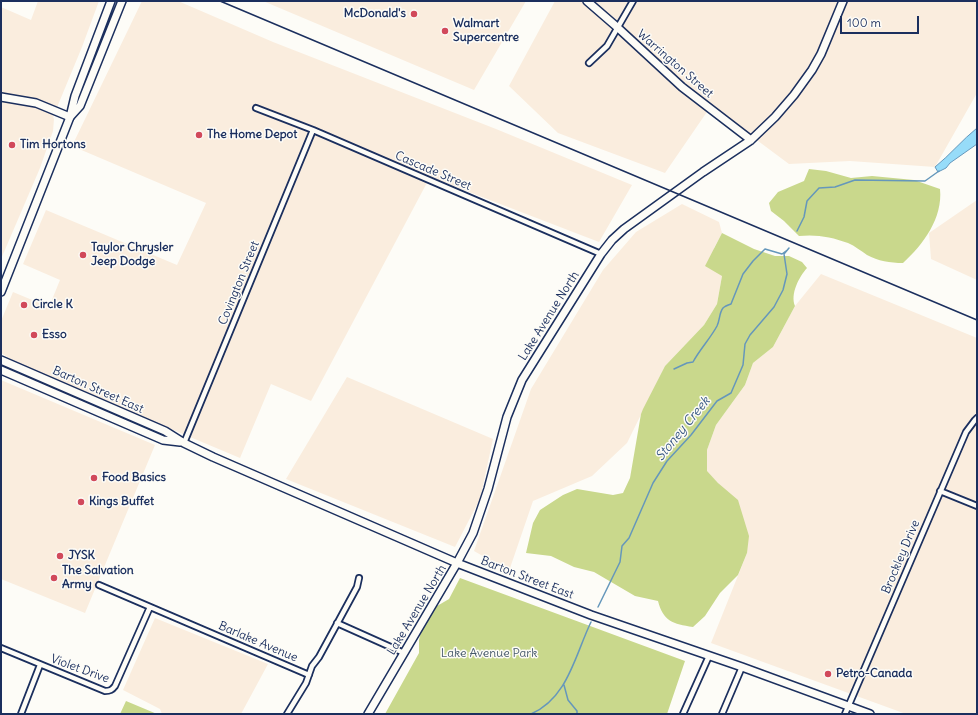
<!DOCTYPE html>
<html>
<head>
<meta charset="utf-8">
<style>
	body { margin:0 }
	#map { position:relative; width:978px; height:715px; overflow:hidden; background:#fdfcf7; font-family:Delius,sans-serif }
	canvas { display:block }
	.frame { position:absolute; inset:0; border:2px solid #1b2f5e; pointer-events:none }
	.scale { position:absolute; left:840px; top:16px; width:79px; height:18px; box-sizing:border-box; border:2px solid #1b2f5e; border-top:0; padding-left:5px; font-size:12px; line-height:14px; white-space:nowrap; color:#1b2f5e; -webkit-text-stroke:3px #fdfcf7; paint-order:stroke }
</style>
</head>
<body>
<div id="map">
<canvas width="978" height="715"></canvas>
<div class="frame"></div>
<div class="scale">100 m</div>
</div>
<script>
const ctx = document.querySelector('canvas').getContext('2d');
ctx.lineJoin = 'round';
function paint(path, color) {
  ctx.fillStyle = color;
  ctx.fill(path, 'evenodd');
}
function strokePath(path, color, width, dash) {
  ctx.strokeStyle = color;
  ctx.lineWidth = width;
  ctx.lineCap = dash ? 'butt' : 'round';
  ctx.setLineDash(dash || []);
  ctx.stroke(path);
}
function write(font, color, halo, rows, align = 'center') {
  ctx.font = font + ' Delius,sans-serif';
  ctx.lineWidth = 3;
  ctx.setLineDash([]);
  ctx.textBaseline = 'middle';
  ctx.strokeStyle = halo;
  ctx.fillStyle = color;
  for (const [text, x, y, turn = 0] of rows) {
    ctx.save();
    ctx.translate(x, y);
    ctx.rotate((+turn || 0) * Math.PI / 180);
    ctx.textAlign = isNaN(turn) ? turn : align;
    if (halo) ctx.strokeText(text, 0, 0);
    ctx.fillText(text, 0, 0);
    ctx.restore();
  }
}
paint(new Path2D(`
	M38,1H99L82,47L53,117L54,119L53,131L40,168L1,259V7L31,20Z
	M142,1H178L273,42L496,129L632,185L599,242L430,177L311,401L271,384L240,458L26,368L1,353V321L13,292L49,307L60,280L23,264L46,210L177,265L206,203L72,146Z
	M263,1H526L474,90Z
	M555,1H977V93L935,167L850,161L789,164L711,106L665,173L558,133L509,86Z
	M977,200V280L931,259L929,233Z
	M682,204L719,222L722,233L714,248L722,276L717,304L704,325L665,366L627,443L592,476L533,501L509,571L474,551L531,389L603,270L636,232Z
	M821,274L977,338V714H906L711,643L747,553L718,483L706,471L707,450L716,425L745,385L753,363L773,347L795,306Z
	M347,377L493,439L480,499L455,547L286,479Z
	M1,380L155,445L85,613L1,579Z
	M155,618L268,664L241,714H162L160,709L123,690Z`), '#faedde');
paint(new Path2D(`
	M809,169L826,171L851,178L872,176L914,180L940,189C943,218 923,245 903,263C890,263 878,261 867,255C861,251 855,246 848,243C832,237 816,234 799,236L784,221L771,211L769,203L778,192L804,181Z
	M722,233L754,249L775,256H789L802,262L807,268C799,277 790,294 795,306L773,347L753,363L745,385L716,425L707,450V471L718,483L738,500L749,536L747,553L738,575L720,593L705,616L693,627C673,624 663,621 658,601L635,596L594,572L574,567L551,556L526,553L533,523L540,510L563,495L577,489L613,495L623,493L630,478L641,414L643,409L665,366L704,325L717,304L722,276L705,266Z
	M460,578L685,661L667,714H385L419,653V640L423,623L432,609L449,599Z
	M126,701L157,714H120Z`), '#c9d88c');
const water = new Path2D(`
	M977,128V144L950,163L946,168L938,172L935,167C950,155 962,140 977,128Z`);
paint(water, '#97dcf9');
strokePath(water, '#6597bb', 1);
strokePath(new Path2D(`
	M797,231L804,217L807,201L819,188L835,187L855,180L925,181L939,171
	M674,369L687,363L693,362C700,349 710,339 717,326C720,320 719,313 723,308C725,306 728,305 731,304L743,274L753,261L765,249L782,254L786,251
	M598,607L620,562L622,546L629,538L653,483L667,461L691,435L717,401L731,393L743,365L745,344L750,335L774,307L783,290L787,274L784,254L789,248
	M564,685L568,700L577,711V714
	M531,714C568,698 575,655 591,622`), '#6597bb', 1.5);
const street = new Path2D(`
	M589,63L607,46L633,1
	M256,108L313,130L601,254
	M184,443L313,130
	M940,491L977,506
	M99,585L309,675
	M337,623L404,653
	M1,648L105,691C110,691 112,690 115,686L150,607
	M21,714L40,665
	M287,714L306,683L312,666L319,657L357,587L359,578
	M683,714L709,656
	M722,714L742,667
	M845,714L966,432L975,420L977,418`);
const secondary = new Path2D(`
	M587,1L617,27L682,87L751,140
	M1,97L36,103L70,117
	M1,360L165,431L184,443L213,457L457,563L591,615L742,667L870,714
	M1,370L163,440L180,442
	M368,714L457,563L473,533L488,489L507,417L522,380L601,254L612,240L624,229L703,172L751,140L775,117L794,95L812,70L821,54L843,1`);
const primary = new Path2D(`
	M70,117L80,106L122,1
	M1,292L70,117L75,96L111,1`);
strokePath(street, '#1b2f5e', 8);
strokePath(secondary, '#1b2f5e', 10);
strokePath(primary, '#1b2f5e', 10);
strokePath(street, '#fdfcf7', 4.5);
strokePath(secondary, '#fdfcf7', 7);
strokePath(primary, '#fdfcf7', 7);
strokePath(new Path2D(`
	M220,1L977,320`), '#1b2f5e', 1.5);
for (const [x, y, r, color] of [
	[414,14,4,"#d1495b"],
	[445,31,4,"#d1495b"],
	[199,135,4,"#d1495b"],
	[12,145,4,"#d1495b"],
	[83,255,4,"#d1495b"],
	[24,305,4,"#d1495b"],
	[34,335,4,"#d1495b"],
	[94,478,4,"#d1495b"],
	[81,502,4,"#d1495b"],
	[60,556,4,"#d1495b"],
	[54,578,4,"#d1495b"],
	[828,674,4,"#d1495b"]
]) {
  const dot = new Path2D();
  dot.arc(x, y, r, 0, 2 * Math.PI);
  ctx.fillStyle = color;
  ctx.fill(dot);
  strokePath(dot, '#fdfcf7', 1.5);
}
write('bold 12px', '#1b2f5e', '#fdfcf7', [
	["McDonald's",406,14,"right"],
	["Walmart",453,24],
	["Supercentre",453,38],
	["The Home Depot",207,135],
	["Tim Hortons",20,145],
	["Taylor Chrysler",91,248],
	["Jeep Dodge",91,262],
	["Circle K",32,305],
	["Esso",42,335],
	["Food Basics",102,478],
	["Kings Buffet",89,502],
	["JYSK",68,556],
	["The Salvation",62,571],
	["Army",62,585],
	["Petro-Canada",836,674]
], 'left');
write('12px', '#1b2f5e', '#fdfcf7', [
	["Warrington Street",675,64,41],
	["Cascade Street",433,171,23],
	["Covington Street",239,283,-68],
	["Lake Avenue North",549,316,-58],
	["Barton Street East",98,390,24],
	["Brockley Drive",901,557,-67],
	["Barton Street East",527,578,21],
	["Lake Avenue North",417,610,-59],
	["Barlake Avenue",258,642,23],
	["Violet Drive",80,669,20]
]);
write('12px', '#46596a', '#fdfcf7', [
	["Lake Avenue Park",489,654]
]);
write('italic 13px', '#3a5a85', '#fdfcf7', [
	["Stoney Creek",683,429,-51]
]);
</script>
</body>
</html>
